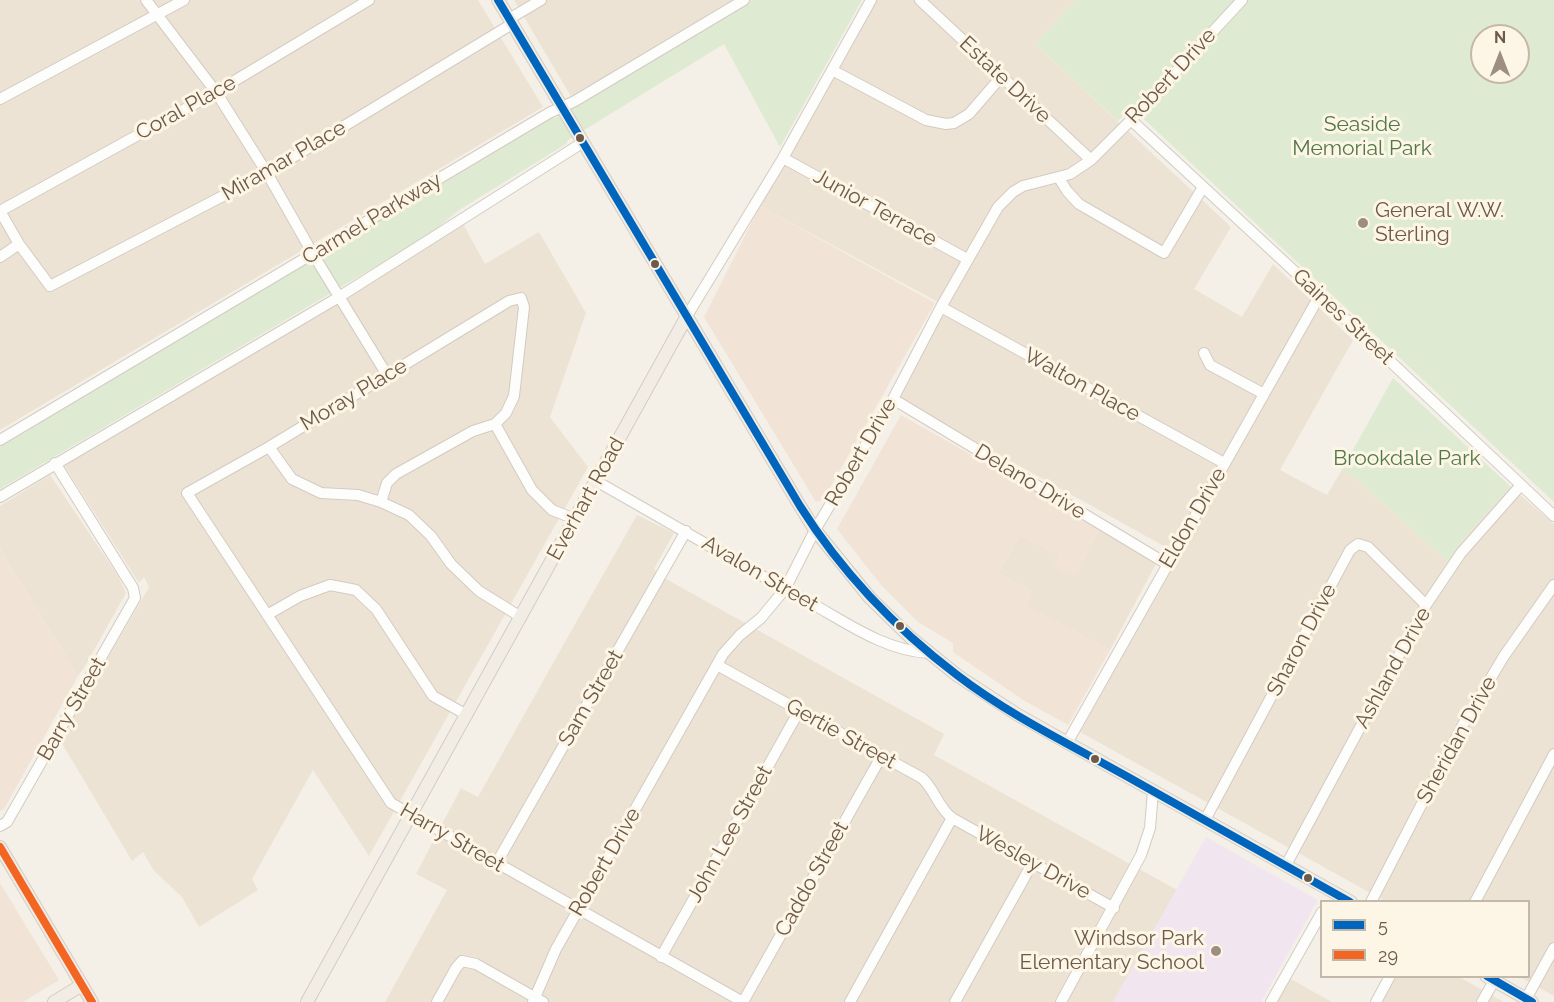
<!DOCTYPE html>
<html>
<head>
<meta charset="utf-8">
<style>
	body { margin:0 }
	#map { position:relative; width:1554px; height:1002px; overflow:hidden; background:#f4f0e7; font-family:Raleway,sans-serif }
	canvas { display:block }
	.legend { position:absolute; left:1320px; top:900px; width:210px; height:78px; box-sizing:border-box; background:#fdf6e6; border:2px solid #c4b8a8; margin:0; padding:8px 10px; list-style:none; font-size:18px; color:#6e5a4a }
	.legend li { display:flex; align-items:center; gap:12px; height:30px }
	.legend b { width:30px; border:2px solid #c4b8a8 }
	.north { position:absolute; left:1470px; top:24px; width:60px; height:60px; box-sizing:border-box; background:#fdf6e6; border:2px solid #c4b8a8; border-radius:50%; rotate:0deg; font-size:16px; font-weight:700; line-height:24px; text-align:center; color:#6e5a4a }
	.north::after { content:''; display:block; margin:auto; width:21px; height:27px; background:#9d8e81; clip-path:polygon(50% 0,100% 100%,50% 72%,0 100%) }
</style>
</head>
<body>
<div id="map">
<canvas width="1554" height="1002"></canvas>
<ul class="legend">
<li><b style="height:8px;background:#0065bd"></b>5</li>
<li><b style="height:8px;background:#f26522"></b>29</li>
</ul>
<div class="north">N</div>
</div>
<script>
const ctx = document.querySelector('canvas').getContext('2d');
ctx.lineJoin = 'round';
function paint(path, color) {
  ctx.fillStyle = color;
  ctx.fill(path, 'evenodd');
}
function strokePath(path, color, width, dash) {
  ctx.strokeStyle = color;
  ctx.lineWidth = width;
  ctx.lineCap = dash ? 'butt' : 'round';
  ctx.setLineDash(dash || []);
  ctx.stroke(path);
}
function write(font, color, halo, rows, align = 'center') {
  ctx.font = font + ' Raleway,sans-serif';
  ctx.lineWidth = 6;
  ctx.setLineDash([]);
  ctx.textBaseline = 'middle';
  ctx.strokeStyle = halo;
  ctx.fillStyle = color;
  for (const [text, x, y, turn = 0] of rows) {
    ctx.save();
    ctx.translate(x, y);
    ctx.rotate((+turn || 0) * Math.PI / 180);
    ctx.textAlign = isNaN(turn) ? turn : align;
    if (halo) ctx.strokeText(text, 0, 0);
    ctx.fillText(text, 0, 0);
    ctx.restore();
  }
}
paint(new Path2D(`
	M0,0H478L543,107L0,430Z
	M514,0H753L576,105Z
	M874,0H1076L1035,44L1231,227L1194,289L1242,317L1273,264L1353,340L1280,470L1327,495L1343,468L1448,561L1468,534L1510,486L1554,524V996L1520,977L1528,976V902L1385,901L1080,732L1180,555L899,399L947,307L760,206Z
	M463,224L485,264L539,232L586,313L550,417L588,467L369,856L313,770L252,879L258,890L199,927L182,897L154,871L143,852L132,861L60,740L149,587L144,577L139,583L64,465Z
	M50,475L118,576L126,593L84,668L78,676L0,549V506Z
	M637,515L674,533L654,569L668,580L944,734L934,755L1177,890L1113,1002H385L447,890L416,874L461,788L478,797L566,640Z
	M1101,528L1157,562L1110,650L1025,605L998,573L1020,535L1060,556Z
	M1384,976L1459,977L1504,1002H1370Z
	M1289,978L1332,1002H1275Z`), '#ede3d4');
paint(new Path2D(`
	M760,206L935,303L823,500L816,502L704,317Z
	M901,415L1101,528L1076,577L1054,567L1059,556L1020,535L998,573L1033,591L1026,605L1110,650L1068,725L1023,700L953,652V643L918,622L881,585L837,529Z
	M0,549L78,676L4,809L0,811Z
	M0,883L59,980L23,1002H0Z`), '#f2e3d7');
paint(new Path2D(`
	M1206,837L1318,900L1261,1002H1113Z`), '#f1e6ef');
paint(new Path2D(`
	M753,0H862L780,147L724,44L568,140L566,144L459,210L429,235L0,489V447L550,118H555Z
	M1076,0H1554V502L1131,107L1118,121L1035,44ZM1482,36H1518V72H1482Z
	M1393,378L1510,486L1468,534L1448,561L1343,468Z`), '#dfead2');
const minor = new Path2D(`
	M146,0L216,92L267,173L313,254L387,375
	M920,0L1091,160
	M509,19L541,0
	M832,70L926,120L946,124L954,123L969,114L1001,77
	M0,99L184,0
	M1131,120L1320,295L1554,516
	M783,158L967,259
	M1059,178L1067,191L1079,204L1164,253L1203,187
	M0,211L19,244L50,286L267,173L512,24
	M0,211L216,92L369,0
	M0,257L19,244
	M941,307L1224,463
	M687,316L783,158L871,0
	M1204,353L1210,365L1264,394
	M893,399L1167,564
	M495,424L532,490L552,510L575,519
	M0,440L549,113L575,101L744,0
	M269,447L292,479L321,493L358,495L381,502L409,515L431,536L451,564L479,591L521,617
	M596,481C667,521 736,562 807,601C846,622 883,650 928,653
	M0,497L339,297L582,143
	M381,502L387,483L396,474L473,431L495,424L506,413L514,396L524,307L521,298L509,301L269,447L187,493L391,803L743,1002
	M267,615L300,596L330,585L356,590L376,609L433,696L467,715
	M717,665L922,778C935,790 938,807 952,818L1114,908
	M1067,743L1320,295
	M1205,820L1350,550L1358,544L1368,547L1426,605
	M0,826L7,822L135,598L133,588L55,463
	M496,864L686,531
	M1286,865L1426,605L1461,553L1521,485
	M1371,902L1461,728L1504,656L1554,585
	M1475,902L1554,754
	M661,957L799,711
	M1526,999L1554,948
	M437,1002L456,968L462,961L476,964L543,1002
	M533,1002L556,949L723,654L740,635L761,618L785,589L815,530L893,399L941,307L998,207L1013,192L1023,186L1070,174L1091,160L1131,120L1242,0
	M743,1002L881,757
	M850,1002L952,818
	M955,1002L1032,864
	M1061,1002L1141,855L1150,828L1153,791
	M1271,1002L1322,912
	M1376,1002L1390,976
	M1482,1002L1494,981`);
const major = new Path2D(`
	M498,0L800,506L815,530L870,598L911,638L958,676L1018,715L1351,902
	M0,847L92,1002
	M1486,976L1532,1002
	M54,1002L82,985
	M307,1002L687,316`);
strokePath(minor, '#d2cbc3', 12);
strokePath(major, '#d3ccc4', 14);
strokePath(minor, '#fdfdfb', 10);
strokePath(major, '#f1ede4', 12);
strokePath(new Path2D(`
	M498,0L800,506C841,571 895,628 957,675C1009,715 1071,745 1128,777C1202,818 1276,860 1350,902
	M1487,976L1532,1002`), '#0065bd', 8);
strokePath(new Path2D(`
	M0,847L92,1002`), '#f26522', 8);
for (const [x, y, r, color] of [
	[580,138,5,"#6e5a4a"],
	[1363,223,6,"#9d8e81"],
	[655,264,5,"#6e5a4a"],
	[900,626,5,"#6e5a4a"],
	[1095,759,5,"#6e5a4a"],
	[1308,878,5,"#6e5a4a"],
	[1216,951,6,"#9d8e81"]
]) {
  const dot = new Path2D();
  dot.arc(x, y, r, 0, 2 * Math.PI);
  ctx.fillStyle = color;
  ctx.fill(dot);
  strokePath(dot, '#fdf6e6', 2);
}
write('21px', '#6e5a4a', '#fdf6e6', [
	["Robert Drive",1171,76,-47],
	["Estate Drive",1005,80,43],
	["Coral Place",186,108,-29],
	["Miramar Place",284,161,-30],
	["Junior Terrace",875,208,29],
	["Carmel Parkway",372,219,-31],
	["Gaines Street",1343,317,43],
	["Walton Place",1082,385,29],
	["Moray Place",354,395,-31],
	["Robert Drive",861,452,-60],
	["Delano Drive",1030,482,31],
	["Everhart Road",586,499,-61],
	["Eldon Drive",1193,518,-60],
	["Avalon Street",760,574,30],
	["Sharon Drive",1302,640,-62],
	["Ashland Drive",1393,668,-61],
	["Sam Street",591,698,-60],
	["Barry Street",72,709,-60],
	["Gertie Street",841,734,29],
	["Sheridan Drive",1457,740,-61],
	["John Lee Street",730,834,-61],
	["Harry Street",452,838,30],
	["Robert Drive",605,862,-60],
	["Wesley Drive",1033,863,29],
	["Caddo Street",812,879,-61]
]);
write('21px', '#517946', '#fdf6e6', [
	["Seaside",1362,125],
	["Memorial Park",1362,149],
	["Brookdale Park",1407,459]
]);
write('21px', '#6e5a4a', '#fdf6e6', [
	["General W.W.",1375,211],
	["Sterling",1375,235],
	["Windsor Park",1204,939,"right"],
	["Elementary School",1204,963,"right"]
], 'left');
</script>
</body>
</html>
